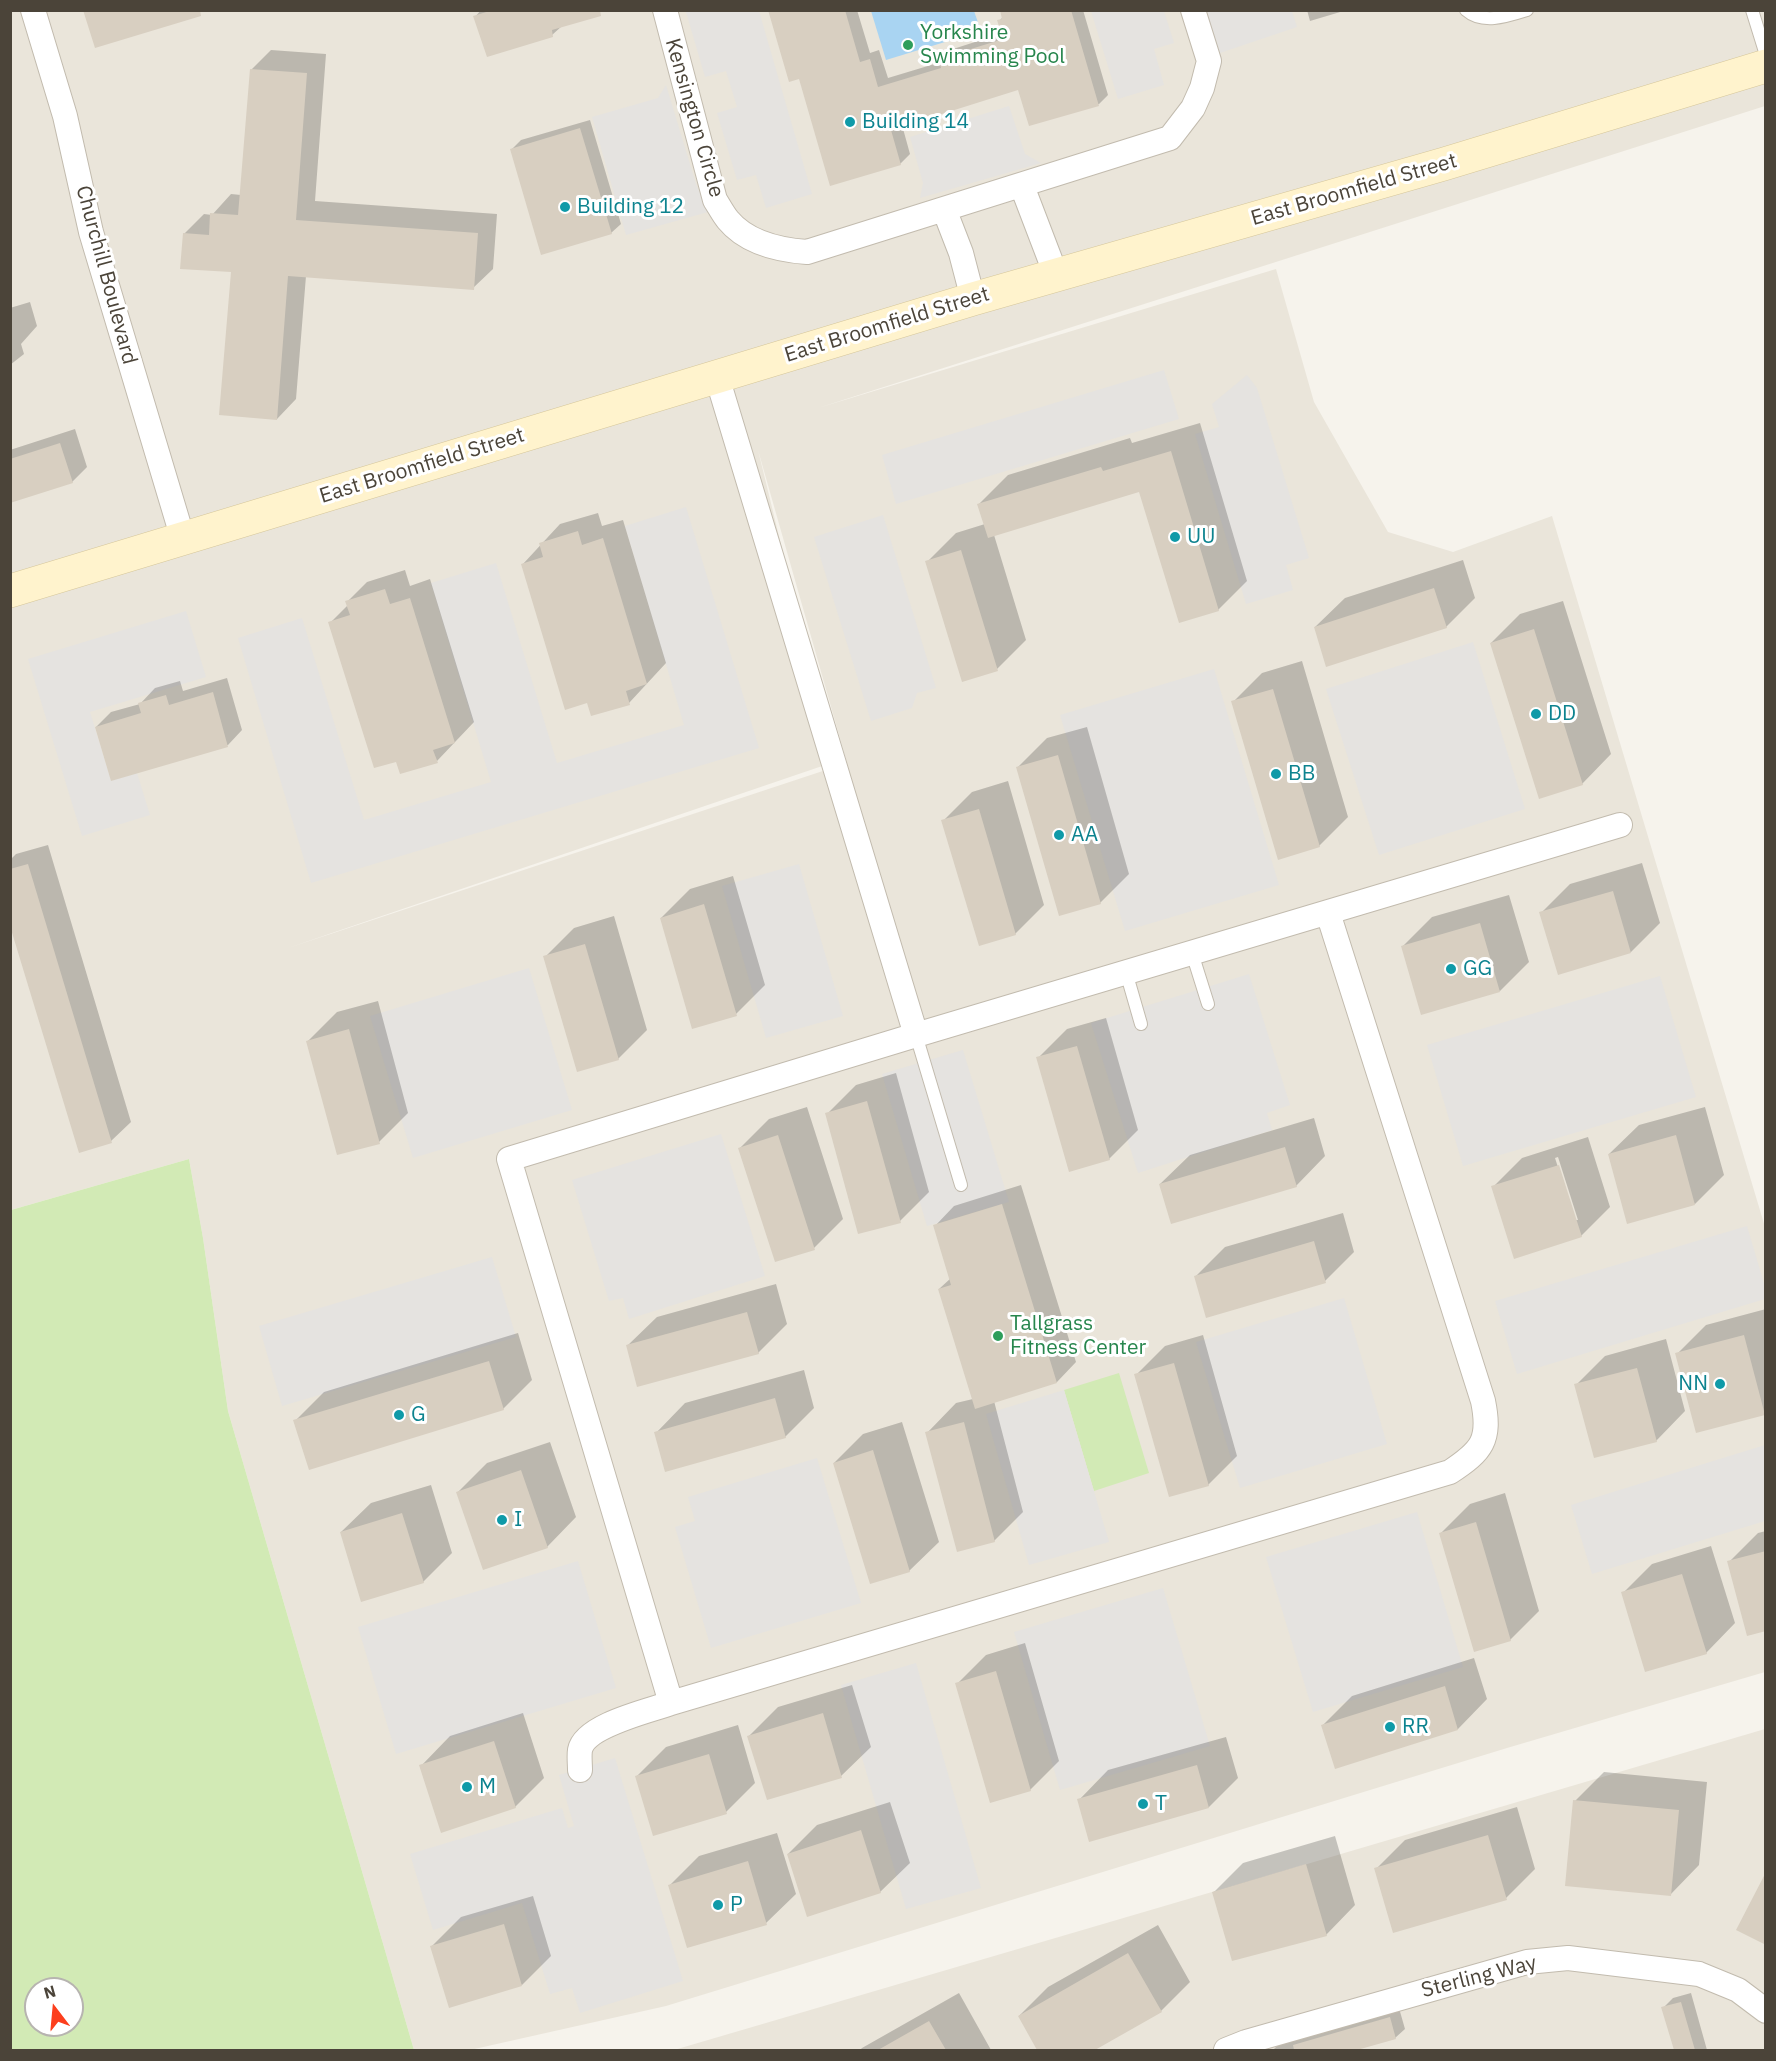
<!DOCTYPE html>
<html>
<head>
<meta charset="utf-8">
<style>
	body { margin:0 }
	#map { position:relative; width:1776px; height:2061px; overflow:hidden; background:#f6f3ec; font-family:"IBM Plex Sans",sans-serif }
	canvas { display:block }
	.frame { position:absolute; inset:0; border:12px solid #4b4439; pointer-events:none }
	.north { position:absolute; left:24px; top:1977px; width:60px; height:60px; box-sizing:border-box; background:#fff; border:2px solid #b7b4b0; border-radius:50%; rotate:344deg; font-size:16px; font-weight:700; line-height:24px; text-align:center; color:#4b4439 }
	.north::after { content:''; display:block; margin:auto; width:21px; height:27px; background:#fc3f1d; clip-path:polygon(50% 0,100% 100%,50% 72%,0 100%) }
</style>
</head>
<body>
<div id="map">
<canvas width="1776" height="2061"></canvas>
<div class="frame"></div>
<div class="north">N</div>
</div>
<script>
const ctx = document.querySelector('canvas').getContext('2d');
ctx.lineJoin = 'round';
function paint(path, color) {
  ctx.fillStyle = color;
  ctx.fill(path, 'evenodd');
}
function strokePath(path, color, width, dash) {
  ctx.strokeStyle = color;
  ctx.lineWidth = width;
  ctx.lineCap = dash ? 'butt' : 'round';
  ctx.setLineDash(dash || []);
  ctx.stroke(path);
}
function write(font, color, halo, rows, align = 'center') {
  ctx.font = font + ' "IBM Plex Sans",sans-serif';
  ctx.lineWidth = 6;
  ctx.setLineDash([]);
  ctx.textBaseline = 'middle';
  ctx.strokeStyle = halo;
  ctx.fillStyle = color;
  for (const [text, x, y, turn = 0] of rows) {
    ctx.save();
    ctx.translate(x, y);
    ctx.rotate((+turn || 0) * Math.PI / 180);
    ctx.textAlign = isNaN(turn) ? turn : align;
    if (halo) ctx.strokeText(text, 0, 0);
    ctx.fillText(text, 0, 0);
    ctx.restore();
  }
}
paint(new Path2D(`
	M11,11H1765V106L818,408L1276,269L1314,402L1388,532L1453,552L1552,516L1765,1227V1672L1507,1748L666,2006L470,2050H414L228,1411L203,1238L189,1159L11,1210ZM758,450L847,763L288,948L834,762Z
	M1765,1729V2050H674L1212,1892Z`), '#eae5da');
paint(new Path2D(`
	M189,1159L203,1238L228,1411L414,2050H11V1210ZM36,1989H72V2025H36Z
	M1119,1373L1149,1473L1094,1491L1064,1390Z`), '#d2eab5');
paint(new Path2D(`
	M690,11H759L812,194L766,208L756,175L737,180L717,113L737,107L726,71L705,77L686,12Z
	M1091,11H1164L1174,43L1154,49L1164,85L1118,99Z
	M1206,11H1292L1297,27L1214,55Z
	M666,85L696,184L708,212L626,235L592,117L658,98Z
	M1009,106L1025,154L1041,163L920,198L923,183L910,137Z
	M1164,370L1179,419L896,504L882,455Z
	M1247,375L1257,388L1309,558L1286,565L1293,590L1246,604L1195,434L1219,427L1212,404Z
	M686,507L759,748L311,883L238,638L302,618L364,820L491,782L431,583L496,563L557,763L684,725L625,526Z
	M883,515L936,688L917,693L912,708L871,721L814,537Z
	M186,611L206,677L90,712L111,780L137,773L150,815L82,836L28,659Z
	M1473,642L1525,809L1379,855L1326,689Z
	M1214,669L1279,885L1125,931L1060,715Z
	M799,864L843,1016L766,1038L722,886Z
	M529,968L572,1110L413,1158L370,1016Z
	M1249,974L1290,1105L1267,1113L1272,1130L1138,1173L1091,1023Z
	M1660,976L1696,1097L1463,1166L1427,1045Z
	M963,1050L1009,1202L927,1226L882,1074Z
	M721,1134L765,1276L629,1319L623,1298L609,1301L572,1180Z
	M1747,1226L1765,1287V1299L1517,1374L1495,1301Z
	M492,1257L516,1337L282,1406L259,1326Z
	M1344,1298L1387,1444L1240,1488L1196,1342Z
	M1064,1390L1109,1542L1029,1565L986,1414Z
	M1765,1445V1521L1592,1574L1571,1505Z
	M817,1458L861,1603L711,1648L675,1527L695,1521L688,1497Z
	M1417,1512L1463,1667L1313,1712L1266,1557Z
	M578,1561L616,1688L396,1754L358,1627Z
	M1163,1588L1210,1746L1060,1790L1014,1632Z
	M916,1663L981,1888L906,1909L841,1685Z
	M615,1758L683,1981L580,2013L572,1988L550,1994L522,1903L433,1930L410,1854L562,1808L568,1828L574,1826L559,1775Z`), '#e5e3e0');
paint(new Path2D(`
	M871,11H974L981,31L886,60Z`), '#a9d4f2');
paint(new Path2D(`
	M481,10H601L595,16L562,26L552,35L475,17Z
	M770,10H857L870,53L879,50L888,78L941,62V60L950,50L1003,33L999,21L1003,17L1001,10H1083L1108,95L1099,104L1030,125L1019,88L902,125L910,154L900,164L800,77Z
	M1307,10H1347L1310,21Z
	M271,50L326,54L315,201L497,214L493,269L473,288L306,276L296,399L277,419L232,271L184,234L204,214L212,215L231,194L241,195L251,70Z
	M590,120L621,224L611,233L512,149L521,140Z
	M30,302L37,326L21,344L24,354L10,365V308Z
	M1200,423L1247,581L1218,610L1140,490L994,535L1026,640L997,669L927,562L956,533L985,524L979,504L1008,475L1130,438L1132,443Z
	M75,429L87,467L72,482L10,502V450Z
	M598,513L602,526L623,520L666,663L629,703L588,701L523,564L560,524Z
	M1463,560L1475,598L1446,627H1315L1345,598Z
	M405,570L410,586L430,579L474,722L437,761L330,623L348,605L347,602L367,582Z
	M1563,601L1611,754L1582,784L1491,643L1520,614Z
	M1302,661L1348,817L1319,846L1233,702L1262,673Z
	M227,678L242,730L228,745L112,779L96,727L111,712L140,704L155,688L180,681L183,691Z
	M1087,727L1129,874L1100,903L1018,767L1047,738Z
	M1008,781L1044,905L1015,934L943,821L972,792Z
	M48,845L131,1122L111,1141L10,921V860L16,854Z
	M1642,863L1660,923L1631,952L1559,973L1541,913L1570,884Z
	M733,876L765,985L736,1014L661,918L690,889Z
	M1509,895L1529,962L1500,991L1403,946L1432,917Z
	M614,916L647,1030L618,1059L545,957L574,928Z
	M378,1001L408,1113L379,1142L308,1041L337,1012Z
	M1106,1018L1138,1130L1109,1159L1038,1058L1067,1029Z
	M896,1073L929,1192L900,1221L827,1114L856,1085Z
	M807,1107L843,1219L814,1248L740,1148L769,1119Z
	M1705,1107L1724,1175L1695,1204L1609,1154L1639,1125Z
	M1314,1118L1325,1156L1296,1186L1160,1184L1190,1155Z
	M1588,1137L1610,1207L1581,1236L1493,1187L1522,1158ZM1558,1157L1578,1220H1575L1555,1158Z
	M1021,1185L1076,1362L1057,1382L994,1401L1023,1512L994,1541L927,1433L956,1403L973,1399L939,1289L951,1278L935,1226L954,1206Z
	M1343,1213L1354,1252L1325,1281L1196,1276L1225,1247Z
	M776,1284L787,1324L758,1353L627,1346L657,1317Z
	M1766,1309V1412L1764,1414L1677,1354L1706,1325Z
	M518,1333L532,1380L503,1409L295,1421L324,1392Z
	M1203,1335L1237,1456L1208,1485L1136,1375L1165,1346Z
	M1666,1339L1685,1411L1656,1441L1576,1385L1605,1356Z
	M804,1370L814,1408L785,1437L656,1433L685,1403Z
	M902,1422L939,1542L909,1571L834,1463L863,1434Z
	M550,1442L576,1517L547,1547L458,1492L487,1463Z
	M431,1485L452,1553L423,1582L341,1532L371,1503Z
	M1505,1493L1539,1611L1510,1640L1441,1533L1470,1504Z
	M1766,1531V1630L1729,1562L1758,1533Z
	M1711,1546L1735,1623L1706,1653L1623,1593L1652,1564Z
	M1025,1643L1059,1761L1030,1790L957,1684L986,1655Z
	M1474,1658L1487,1699L1458,1729L1336,1767L1323,1725L1352,1696Z
	M852,1685L871,1747L841,1776L749,1736L778,1707Z
	M523,1713L544,1778L515,1807L421,1766L450,1736Z
	M738,1725L755,1783L726,1812L637,1776L666,1747Z
	M1226,1737L1238,1778L1209,1807L1090,1840L1079,1800L1108,1770Z
	M1604,1772L1707,1782L1699,1865L1670,1895L1575,1801Z
	M890,1802L910,1863L880,1892L788,1854L817,1825Z
	M1517,1807L1535,1869L1506,1898L1376,1869L1405,1840Z
	M777,1833L796,1894L766,1923L670,1885L699,1856Z
	M1335,1836L1355,1905L1326,1935L1214,1892L1243,1863Z
	M533,1896L551,1956L522,1985L432,1946L461,1917Z
	M1158,1925L1190,1982L1161,2011L1092,2050H1039L1019,2016L1048,1987Z
	M959,1993L991,2050H860L862,2048Z
	M1691,1993L1707,2050H1675L1663,2008L1673,1998Z
	M1399,2008L1405,2029L1395,2038L1351,2050H1273L1281,2042Z`), '#0003');
paint(new Path2D(`
	M83,10H200L201,16L95,48Z
	M493,10H600L601,16L552,30L553,37L487,57L473,16Z
	M768,10H845L860,62L870,59L878,87L941,68L939,59L1003,39L997,20L1002,19L1000,10H1071L1099,106L1029,126L1018,90L891,130L901,165L830,186L799,79L789,82Z
	M250,69L307,73L296,220L478,233L474,290L288,276L277,420L219,415L231,272L180,269L183,233L209,235L210,213L238,215Z
	M580,128L612,234L541,255L510,149Z
	M60,443L73,483L10,503V459Z
	M1171,451L1219,611L1179,623L1139,492L988,538L977,504L1101,467L1103,471Z
	M578,531L582,545L603,538L647,684L626,691L630,705L591,716L587,703L565,710L521,564L543,557L539,543Z
	M961,550L998,671L962,682L925,561Z
	M1434,588L1447,628L1326,667L1314,627Z
	M385,589L390,604L410,598L455,743L433,750L438,763L400,774L396,762L374,768L328,622L350,615L345,601Z
	M1534,629L1583,785L1539,799L1490,643Z
	M1273,689L1320,847L1278,860L1231,701Z
	M213,692L228,747L111,781L95,727L141,713L138,703L166,695L169,705Z
	M1058,755L1101,904L1059,916L1016,767Z
	M979,809L1016,935L979,946L941,820Z
	M28,864L112,1143L79,1153L10,926V869Z
	M1613,891L1631,953L1558,975L1539,912Z
	M704,904L737,1016L692,1029L660,918Z
	M1480,923L1500,992L1421,1015L1401,946Z
	M585,944L619,1060L577,1072L543,956Z
	M349,1029L380,1144L337,1155L306,1041Z
	M1077,1046L1110,1160L1069,1172L1036,1057Z
	M867,1101L901,1223L858,1234L825,1113Z
	M778,1135L815,1250L775,1262L738,1148Z
	M1676,1135L1695,1205L1627,1224L1608,1154Z
	M1285,1147L1297,1187L1171,1224L1159,1184Z
	M1559,1165L1582,1237L1514,1259L1491,1186Z
	M1002,1204L1057,1383L975,1409L938,1289L951,1285L933,1225Z
	M1314,1241L1326,1283L1206,1318L1194,1276Z
	M747,1312L759,1354L637,1387L626,1345Z
	M1744,1335L1765,1415L1696,1433L1675,1353Z
	M489,1361L504,1410L309,1470L293,1420Z
	M1174,1363L1209,1486L1169,1497L1134,1374Z
	M1637,1368L1657,1442L1594,1458L1574,1384Z
	M775,1398L786,1438L665,1472L654,1432Z
	M964,1422L995,1542L957,1552L925,1432Z
	M873,1450L910,1572L870,1584L833,1463Z
	M521,1470L548,1548L483,1570L456,1492Z
	M402,1513L424,1583L361,1602L340,1532Z
	M1476,1522L1511,1641L1474,1652L1439,1533Z
	M1766,1551V1631L1747,1636L1727,1561Z
	M1682,1574L1707,1654L1645,1672L1621,1592Z
	M996,1671L1031,1791L990,1803L955,1683Z
	M1445,1686L1458,1730L1335,1769L1321,1725Z
	M823,1713L842,1778L767,1800L747,1736Z
	M494,1741L516,1808L441,1833L419,1765Z
	M709,1754L727,1814L653,1836L635,1776Z
	M1197,1765L1209,1808L1089,1842L1077,1799Z
	M1573,1800L1679,1810L1671,1896L1565,1886Z
	M861,1830L881,1893L807,1917L787,1854Z
	M1488,1835L1507,1900L1393,1933L1374,1868Z
	M748,1861L767,1925L687,1948L668,1885Z
	M1306,1864L1327,1936L1232,1961L1212,1892Z
	M1766,1872V1945L1736,1930Z
	M504,1924L522,1986L449,2008L430,1946Z
	M1128,1953L1162,2012L1095,2050H1037L1018,2016Z
	M1681,2002L1695,2050H1674L1661,2007Z
	M1390,2017L1396,2039L1357,2050H1294L1293,2045Z
	M929,2021L946,2050H878Z`), '#d8cfc1');
const lane = new Path2D(`
	M1466,10C1483,25 1508,16 1527,10
	M1752,10L1766,55
	M1192,953L1208,1004
	M1126,972L1141,1024
	M916,1035L961,1185`);
const street = new Path2D(`
	M33,10L65,116L91,232L183,539
	M665,10L715,200C719,206 723,214 728,220C747,243 779,250 807,252L1170,138L1193,108L1202,88L1209,61L1193,10
	M1022,186L1056,275
	M944,209L961,253L973,299
	M717,377L916,1035
	M671,1703L509,1159L916,1035L1620,825
	M580,1770C580,1764 579,1756 580,1750C585,1725 649,1711 671,1703L1450,1472C1482,1451 1491,1440 1483,1401L1328,913
	M1226,2050L1246,2042L1527,1962L1568,1958L1699,1974L1738,1990L1766,2011`);
const secondary = new Path2D(`
	M10,591L973,299L1444,164L1766,66`);
strokePath(lane, '#c2bbae', 14);
strokePath(street, '#c2bbae', 26);
strokePath(secondary, '#d6c79b', 34);
strokePath(lane, '#fff', 12);
strokePath(street, '#fff', 24);
strokePath(secondary, '#fff3cd', 33);
for (const [x, y, r, color] of [
	[908,45,6,"#2e9e5b"],
	[850,122,6,"#0f9aa8"],
	[565,207,6,"#0f9aa8"],
	[1175,537,6,"#0f9aa8"],
	[1536,714,6,"#0f9aa8"],
	[1276,774,6,"#0f9aa8"],
	[1059,835,6,"#0f9aa8"],
	[1451,969,6,"#0f9aa8"],
	[998,1336,6,"#2e9e5b"],
	[1720,1384,6,"#0f9aa8"],
	[399,1415,6,"#0f9aa8"],
	[502,1520,6,"#0f9aa8"],
	[1390,1727,6,"#0f9aa8"],
	[467,1787,6,"#0f9aa8"],
	[1143,1804,6,"#0f9aa8"],
	[718,1905,6,"#0f9aa8"]
]) {
  const dot = new Path2D();
  dot.arc(x, y, r, 0, 2 * Math.PI);
  ctx.fillStyle = color;
  ctx.fill(dot);
  strokePath(dot, '#fff', 2);
}
write('21px', '#27864d', '#fff', [
	["Yorkshire",920,33],
	["Swimming Pool",920,57],
	["Tallgrass",1010,1324],
	["Fitness Center",1010,1348]
], 'left');
write('21px', '#4b4439', '#fff', [
	["Kensington Circle",694,118,74],
	["East Broomfield Street",1354,190,-16],
	["Churchill Boulevard",106,275,75],
	["East Broomfield Street",887,325,-17],
	["East Broomfield Street",422,466,-17],
	["Sterling Way",1479,1977,-14]
]);
write('21px', '#0d838f', '#fff', [
	["Building 14",862,122],
	["Building 12",577,207],
	["UU",1187,537],
	["DD",1548,714],
	["BB",1288,774],
	["AA",1071,835],
	["GG",1463,969],
	["NN",1708,1384,"right"],
	["G",411,1415],
	["I",514,1520],
	["RR",1402,1727],
	["M",479,1787],
	["T",1155,1804],
	["P",730,1905]
], 'left');
</script>
</body>
</html>
